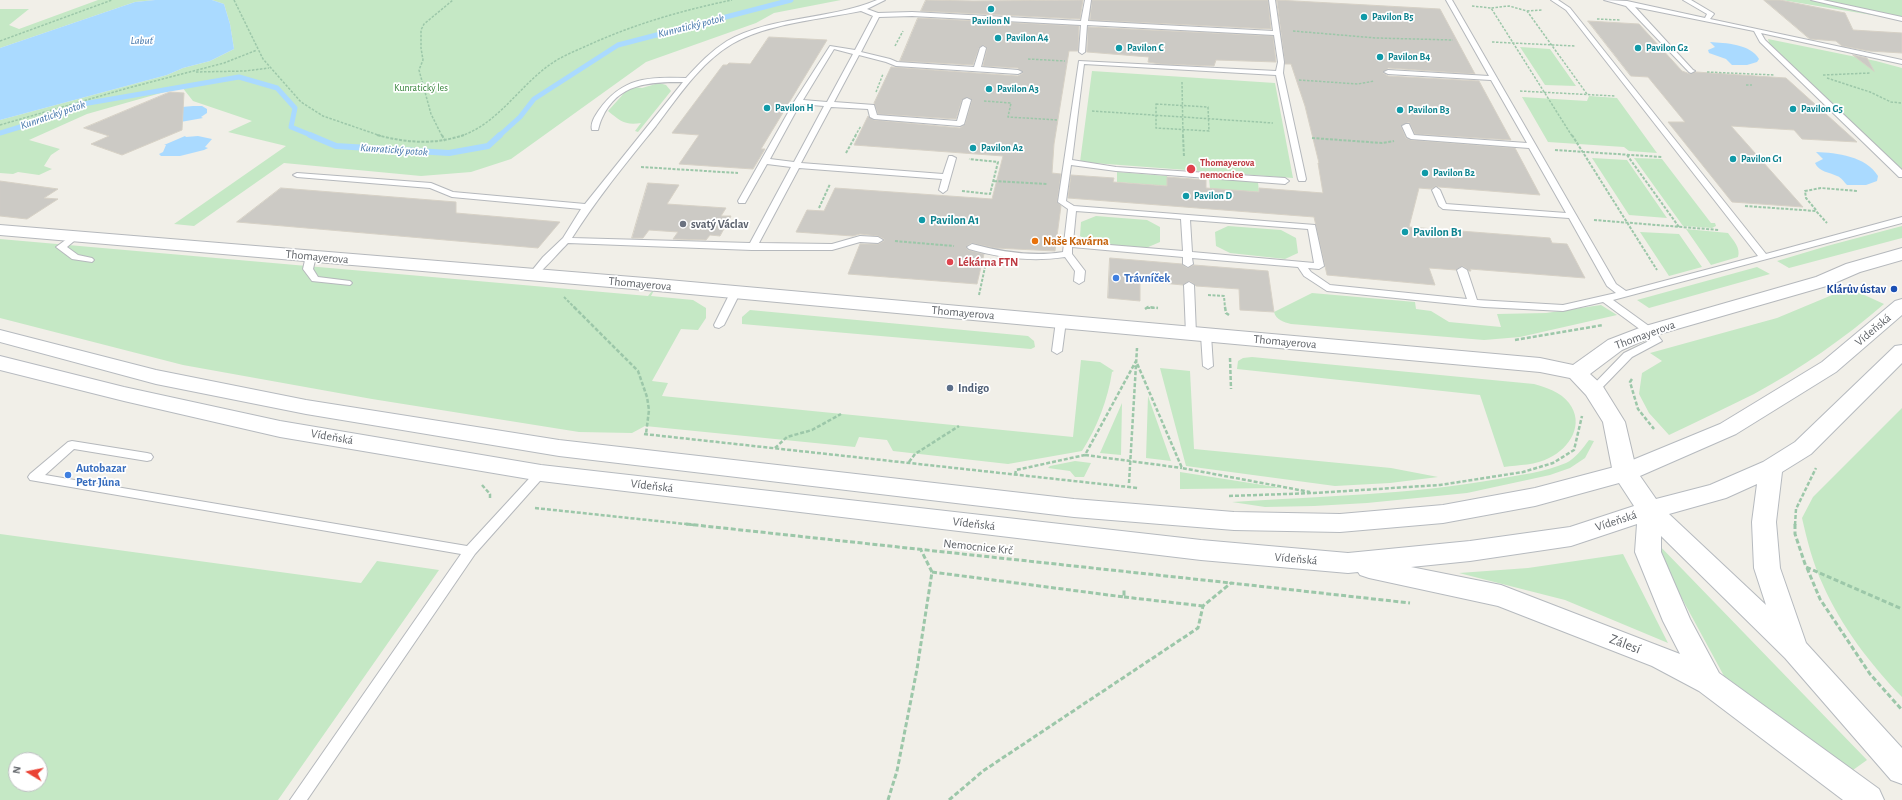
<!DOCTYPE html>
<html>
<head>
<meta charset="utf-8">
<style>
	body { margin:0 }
	#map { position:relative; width:1902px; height:800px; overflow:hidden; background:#f1efe8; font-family:"Alegreya Sans",sans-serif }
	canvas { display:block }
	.north { position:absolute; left:8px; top:752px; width:40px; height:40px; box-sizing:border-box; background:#fff; border:1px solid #bfc1c3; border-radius:50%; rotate:280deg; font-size:11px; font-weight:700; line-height:16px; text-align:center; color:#5f6368 }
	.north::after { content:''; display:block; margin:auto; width:14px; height:18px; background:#ea4335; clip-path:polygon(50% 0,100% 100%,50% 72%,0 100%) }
</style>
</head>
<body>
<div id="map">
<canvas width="1902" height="800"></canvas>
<div class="north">N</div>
</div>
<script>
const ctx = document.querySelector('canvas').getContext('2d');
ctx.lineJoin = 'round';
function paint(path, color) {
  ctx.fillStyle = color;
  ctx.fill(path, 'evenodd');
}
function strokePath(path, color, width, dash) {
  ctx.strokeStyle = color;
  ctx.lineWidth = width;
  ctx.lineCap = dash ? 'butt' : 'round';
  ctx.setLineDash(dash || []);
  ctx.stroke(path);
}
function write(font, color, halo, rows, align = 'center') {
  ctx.font = font + ' "Alegreya Sans",sans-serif';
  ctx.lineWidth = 3.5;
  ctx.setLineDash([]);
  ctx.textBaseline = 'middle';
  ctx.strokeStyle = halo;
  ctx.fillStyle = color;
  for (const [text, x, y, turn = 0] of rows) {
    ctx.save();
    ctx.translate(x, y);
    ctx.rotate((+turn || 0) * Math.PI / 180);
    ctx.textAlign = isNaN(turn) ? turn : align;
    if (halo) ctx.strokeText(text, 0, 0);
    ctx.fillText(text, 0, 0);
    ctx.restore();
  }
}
paint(new Path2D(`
	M98,0H155L135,2L0,48V9H29L9,25L19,29Z
	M212,0H841L774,13L756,23L646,62L511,159L471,172L421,176L284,163L194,226L174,224L286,146L228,132L252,121L193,101L182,87L87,114L29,140L60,149L51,155L44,166L52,169L39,175L18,172L13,174L0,173V120L167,75L183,68L210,61L234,49L230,24L224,4Z
	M1782,0H1902V20Z
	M1768,39L1876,61L1902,68V170L1769,43Z
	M1520,47L1550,49L1576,86L1545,85Z
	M1092,71L1275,83L1293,178L1080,162Z
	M659,83L666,85L671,91L638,132L635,131L641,123C625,126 619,120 608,111L626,91L635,87L642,88Z
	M1589,96L1617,98L1657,153L1629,151L1624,147L1548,142L1522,97L1587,101Z
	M1592,158L1627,160L1667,218L1629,215Z
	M1634,158L1662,159L1711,223H1715L1716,226L1712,228L1683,226Z
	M1117,172L1167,176V186L1117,182Z
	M1209,178L1258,182L1259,192L1210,189Z
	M1096,216L1147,220L1160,227V242L1146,248L1092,243L1080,236L1081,222Z
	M1228,226L1281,230L1296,238L1298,253L1285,259L1230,253L1216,246L1215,232Z
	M1902,226V238L1789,268L1777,261L1827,246Z
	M1686,229L1728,233C1733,240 1741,248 1738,257L1711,265Z
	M1640,232L1679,234L1702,267L1669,276Z
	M0,239L648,296L657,285L651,296L693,300L706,308V318L698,330L681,329L652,381L668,383L662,396L1073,437L1081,360L1100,362L1114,371L1112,372C1108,399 1097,428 1082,451L1008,464L893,451L887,440L859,437L855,447L645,426L632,433L579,432L372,399L183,365L0,318Z
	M1757,267L1770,274L1649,308L1637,300Z
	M1849,288L1884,304C1845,338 1800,369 1754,394C1726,408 1698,421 1669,435L1649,413L1639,394L1642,373L1662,361L1650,353L1777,318Z
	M1312,293L1415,302L1416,309L1431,311L1449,322L1501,327L1497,314L1546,313L1601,305L1617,315L1520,337L1484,340L1291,324C1284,322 1276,320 1274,312Z
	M750,310L1028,336L1034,341L1035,347L1031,349L742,324V317Z
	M1252,357L1534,384C1545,387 1561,392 1569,403C1585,424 1570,448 1549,458C1537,465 1518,465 1504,467L1480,395L1237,369L1238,361L1243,358Z
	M1160,368L1190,371L1194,449L1391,468L1438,477L1390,483L1335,486L1186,466Z
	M1148,396L1171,461L1146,458Z
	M1122,403L1121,455L1100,453Z
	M1902,408V697C1871,665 1841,626 1823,585C1813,564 1807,540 1802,518L1813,497Z
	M1589,440L1594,441L1585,458L1570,468L1550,475L1467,493L1367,503L1314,506L1265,507L1232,502C1321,496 1410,495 1498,479C1520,475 1545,472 1566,463C1575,459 1583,448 1589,440Z
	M1075,461L1091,463L1084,477H1075L1070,471L1048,468L1050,466Z
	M1180,472L1282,488L1180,489Z
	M0,534L361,583L377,561L439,570L278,800H0ZM16,760H40V784H16Z
	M1655,541L1867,760L1853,770L1724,676L1653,545Z
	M1623,554L1668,643L1565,600L1459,573L1528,568Z`), '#c5e8c5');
paint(new Path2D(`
	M155,0H212L224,4L230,24L234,49L210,61L183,68L167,75L0,120V48L135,2Z
	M1710,42C1725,43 1751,44 1759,59L1757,62L1747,65H1732L1726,59L1709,53L1708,50L1715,47Z
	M193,106H202L207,109V113L201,117L203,118L175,123L182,107Z
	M185,136L186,137L198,136L212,139L205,147L208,148L204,150L180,156H161L159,154L163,152L166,145H164Z
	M1816,152C1837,153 1866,156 1878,176L1877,181L1866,185H1847C1844,182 1841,177 1837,176C1829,172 1819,172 1815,163L1823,159Z`), '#aadaff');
strokePath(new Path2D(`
	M0,133L46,119L77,105L239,77L277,88L295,108L291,127L313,136
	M499,136L520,117L534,99L618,45L791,0`), '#aadaff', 5);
strokePath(new Path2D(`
	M310,135L336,146L449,153L488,146L500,135`), '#aadaff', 6);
const building = new Path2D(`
	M926,0L973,1L1083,0L1080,19L921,11Z
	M1092,0H1268L1271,29L1090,20Z
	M1277,0L1440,9L1475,74L1388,68L1383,73L1388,76L1479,81L1511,140L1415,134L1409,122L1401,126L1406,138L1411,140L1515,148L1540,195L1439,187L1436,186L1431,189L1419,188L1409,227L1550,238L1552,243L1567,244L1585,278L1470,269L1471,271H1469L1463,266L1456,270L1429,268L1435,285L1327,275L1314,217L1068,198L1071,175L1114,178L1113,182L1167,186V177L1206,180V188L1259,192V188L1323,193L1318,163H1319L1305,106L1291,64H1285Z
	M1764,0H1780L1845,13L1853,30L1902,33V53L1869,51L1842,46L1836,41L1810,39Z
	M918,18L1079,26L1078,51H1069L1054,144L1052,173L1061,174L1057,202L1061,206L1055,251L995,248L971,243L966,247L968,250L984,254L977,284L848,274L860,244H878L884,241V239L878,236L860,234L853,236L796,232L807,210L824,211L835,188L992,199L1003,156L854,145L868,116L874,120L960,128L965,124L972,100L968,97L962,100L956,119L878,114L874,103L891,67L1018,76L1023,73L1018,68L983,66L987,48L984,45L979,48L973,65L900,61Z
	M1588,21L1639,24L1682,71L1690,74L1696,72L1786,78L1857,142L1802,139L1794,130L1731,126L1803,207L1732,202L1668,122H1685L1648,77L1631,76Z
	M1088,27L1273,36L1276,62L1216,60L1214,66L1160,64L1148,62L1149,57L1087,52Z
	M769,37L827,40L761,149H765L753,169L679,164L699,135L672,133L723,65H727L729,63L750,64Z
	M1853,55L1867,58L1874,71Z
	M170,92L184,93L182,130L122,155L91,144L109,136L84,128Z
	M0,181L58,189L44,198L58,199L27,219L0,216Z
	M648,183L679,185L667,204L726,208L721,216H731L720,236L710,235L706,240L673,239L678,232L649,230L643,238H632Z
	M281,188L456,202V213L560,222L538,248L237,222Z
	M1110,258L1182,264L1187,268L1194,265L1268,271L1274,312L1240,310L1239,289L1196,286L1190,281L1183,285L1140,281V301L1108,298Z`);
paint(building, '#cccac5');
strokePath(building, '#d6d1c6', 1);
const service = new Path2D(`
	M877,0H885L867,9L878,13L912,12L1081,21L1085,0H1091L1088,21L1273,31L1269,0H1275L1284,62L1283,73L1306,179L1305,181H1299L1298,179L1276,75L1084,64L1072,160L1116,167L1285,178L1289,181L1285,184L1116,171L1071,165L1066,201L1074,206L1315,225L1324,266L1319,269L1308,268L1311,272L1330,285L1467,299L1457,270L1462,267L1467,270L1477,300L1563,305L1616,293L1607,286L1569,218L1443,209L1439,206L1432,190L1436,187L1440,190L1446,204L1566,213L1529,148L1411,139L1407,137L1402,126L1406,124H1409L1414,135L1527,143L1491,80L1388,74L1384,72L1388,70L1489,76L1446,0H1452L1616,284L1626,291L1758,256L1566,10L1551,0H1558L1570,8L1766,254L1902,217V223L1613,300L1653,329L1662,341L1632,357L1598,392H1590L1589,390L1590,388L1624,353L1651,340L1645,333L1603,302L1563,311L1484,307L1327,291L1304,276L1298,267L1192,258L1193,264L1188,267L1183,264V257L1072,247V254L1085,271L1084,281L1079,284L1074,281L1075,271L1065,257C1032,262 1000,258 969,249L967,247L972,244C1002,252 1032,257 1063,252L1068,209L1058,202L1079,61L1276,71L1278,62L1274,35L1087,25L1085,52L1082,54L1079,52L1081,25L912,16L879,17L861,52L890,59L897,62L974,67L980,48L983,46L986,48L981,67L1018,70L1022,72L1018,74L896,66L886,62L859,55L834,102L874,105L877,115L957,121L963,100L967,98L971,100L964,124L960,126L874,119L870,117L868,109L831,107L801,163L943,174L949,156H952L956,158L947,190L943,193L939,190L942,179L799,168L759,243L832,244L860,236L878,237L883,240L878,243L860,242L832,250H752L568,243C562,249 537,277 533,278L528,275L530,273L543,257L563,238L581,209L452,197L430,188L297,177L293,175L297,173L431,183L453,192L585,204L683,82C649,82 618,83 602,118C600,122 599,126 598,130H592C590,123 595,116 599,110C623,77 648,77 686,78C699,64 711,51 727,41C770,16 830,20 877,0ZM861,11L873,16L855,50L830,46L794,102L738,201L739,203H745L767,164L791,167L750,243L572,238C597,198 627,162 656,126C678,97 700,63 732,44C765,24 822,19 861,11ZM834,49L853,54L827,102L803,100ZM800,104L824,106L794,162L770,159ZM1076,211L1181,219L1183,251L1073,242ZM1190,220L1308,229L1314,263L1192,252Z
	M1604,0L1627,1L1705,18L1707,14L1683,0H1691L1713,13L1714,14L1710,19L1902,60V64L1761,33L1765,40L1902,170V177H1899L1760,42L1754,31L1635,7L1693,70L1695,71L1691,73L1689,72L1626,6Z
	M1811,0H1823L1902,17V21Z
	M75,233L80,236L67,247L78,255L92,258L94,260L92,262L72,259L56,247Z
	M311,253L316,256L313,269L318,277L350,281L352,283L350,285L312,281L303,269L306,256Z
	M1189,282L1194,285L1196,334L1191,337L1186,334L1184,285Z
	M735,290L740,293L724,325L719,328L715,327L714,325L730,293Z
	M1061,318L1066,321L1062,351L1057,354L1052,351L1056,321Z
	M1206,332L1211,335L1213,366L1208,369L1203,366L1201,335Z
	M72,441L147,453L151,454L153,457L151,460L147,461L74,449L45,475L467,546L537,470H545L547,473L475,554L307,800H290L461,554L30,480L28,477L30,474L68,442Z`);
const minor = new Path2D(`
	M0,225L657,279L1540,358L1573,365L1608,340L1642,327L1816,277L1846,264L1902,248V260L1860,272L1830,285L1656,335L1622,350L1590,374L1602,385L1625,422L1637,473L1633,479L1625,481L1617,479L1613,473L1603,422L1586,395L1570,378L1540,372L657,291L0,235Z`);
const secondary = new Path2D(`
	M1902,299V315L1836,372L1736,434L1640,476L1656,499L1710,485L1763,462L1795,442L1895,346L1902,345V363L1811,454L1782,472L1776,522L1780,568L1806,643L1902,748V784L1891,780L1785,658L1661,536V552L1690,619L1719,673L1879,789L1884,800H1843L1699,691L1652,666L1498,606L1369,578L1360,575L1358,572L1348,573L1201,560L541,481L280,437L124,401L0,370V356L124,387L280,421L541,465L1201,540L1348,553L1470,541L1570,527L1634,506L1619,483L1535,506L1443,523L1340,532L1234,530L1074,517L559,456L306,414L156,384L0,342V330L156,370L306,400L559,440L1074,499L1234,512L1340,514L1443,505L1535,488L1618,466L1720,424L1822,362L1895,301ZM1757,484L1752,522L1754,568L1766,605L1669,514L1726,498ZM1637,524L1635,552L1663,621L1680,654L1501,585L1411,567L1470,561L1571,546Z`);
strokePath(service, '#b5b8bc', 2);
strokePath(minor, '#b5b8bc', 2);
strokePath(secondary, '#b6babf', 2);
strokePath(new Path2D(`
	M234,0L263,59L301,102L323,116L381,136
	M1472,6L1491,8
	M1527,11L1542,10
	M1597,19L1620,20
	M1293,31L1376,38L1453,40
	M0,41L112,0
	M1492,42L1575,46
	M895,46L903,31
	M1028,59L1065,61
	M196,72L245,71L269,68
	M1707,72L1774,75
	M1823,75L1870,73
	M1827,78L1870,92L1891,102L1902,103
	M1299,80L1358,84L1374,81
	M1182,82L1183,136
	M1746,85H1752
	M1520,91L1615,96
	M876,92L883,74
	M984,101L1011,103L1008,117L1058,120
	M1156,104L1208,107L1209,131L1156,128Z
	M1092,111L1273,123
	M0,125L128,88L224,63L257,50
	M442,136L431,114L419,70L423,60L421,48V30L424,24L453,0
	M461,136C497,124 518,88 548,66C561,56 578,50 593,43C638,23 684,10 732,0
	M855,136L861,126
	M1572,136L1491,8L1509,6L1527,11L1587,94`), '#9cc7a9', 1.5, [2.5, 1.5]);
strokePath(new Path2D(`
	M377,135C407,143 434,145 464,135
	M442,135L445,141
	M1183,135L1184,157
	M1572,135L1657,270
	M1312,138L1382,143L1394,141
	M1555,150L1662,157
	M846,153L856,135
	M1627,155L1679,227
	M641,167L738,173
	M994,181L1047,184
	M962,191L990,194L998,162L969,159
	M1745,206L1816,211L1827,223
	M819,208L830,184
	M1816,210L1806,198L1805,191L1821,188L1857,191
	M1594,220L1719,230
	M895,241L954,246
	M979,295L985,267
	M1208,295L1224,296L1225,308
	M564,297L575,308
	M1147,308H1156`), '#9cc7a9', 2, [3, 1.5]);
strokePath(new Path2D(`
	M574,307L638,371L647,397L649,410L646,434
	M1225,307L1226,313L1229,315
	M1145,309L1148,307L1158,308
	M1515,340L1603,325
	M1230,358L1231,389
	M1632,379L1630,382L1638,409L1654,429
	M644,434L1138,488
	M775,448L787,437L812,430L841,414
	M1085,455L1182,468
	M909,462L915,454L959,426
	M1015,475L1016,470L1085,455L1136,361L1182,468L1310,492
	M1129,483L1137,348
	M482,485L490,494V499
	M1229,496L1314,493L1440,485L1523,472L1553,463L1574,450L1582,416
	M535,508L695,525
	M1795,525L1796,509L1816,468`), '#9cc7a9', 2.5, [4, 2]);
strokePath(new Path2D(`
	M686,524L1231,583
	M1795,524V534L1806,567L1902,609
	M1807,568L1820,599L1870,674L1902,710
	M932,572L1124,597V588
	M1124,597L1203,606
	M888,800L897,771L917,669L932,572L921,550
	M949,800L983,771L1198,628L1203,606L1231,583L1410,603`), '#9cc7a9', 3, [5, 2.5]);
paint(service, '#fff');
paint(minor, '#fff');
paint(secondary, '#fff');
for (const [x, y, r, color] of [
	[991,9,4,"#0f9aa8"],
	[1364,17,4,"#0f9aa8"],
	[998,38,4,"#0f9aa8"],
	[1119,48,4,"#0f9aa8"],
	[1638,48,4,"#0f9aa8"],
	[1380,57,4,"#0f9aa8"],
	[989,89,4,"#0f9aa8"],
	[767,108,4,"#0f9aa8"],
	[1793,109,4,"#0f9aa8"],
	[1400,110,4,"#0f9aa8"],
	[973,148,4,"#0f9aa8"],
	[1733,159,4,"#0f9aa8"],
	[1191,169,5,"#e0444e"],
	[1425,173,4,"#0f9aa8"],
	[1186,196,4,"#0f9aa8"],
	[922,220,4,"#0f9aa8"],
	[683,224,4,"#6b7280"],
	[1405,232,4,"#0f9aa8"],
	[1035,241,4,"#e8710a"],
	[950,262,4,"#e0444e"],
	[1116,278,4,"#3f7fe0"],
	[1894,289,4,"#1a4fb4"],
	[950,388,4,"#5c6f8a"],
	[68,475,4,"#3f7fe0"]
]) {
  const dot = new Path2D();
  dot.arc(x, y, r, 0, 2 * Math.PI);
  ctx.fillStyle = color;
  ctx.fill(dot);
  strokePath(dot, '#fff', 1.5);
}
write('bold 10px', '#0d838f', '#fff', [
	["Pavilon B5",1372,17],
	["Pavilon N",991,21,"center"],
	["Pavilon A4",1006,38],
	["Pavilon C",1127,48],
	["Pavilon G2",1646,48],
	["Pavilon B4",1388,57],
	["Pavilon A3",997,89],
	["Pavilon H",775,108],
	["Pavilon G5",1801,109],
	["Pavilon B3",1408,110],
	["Pavilon A2",981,148],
	["Pavilon G1",1741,159],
	["Pavilon B2",1433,173],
	["Pavilon D",1194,196]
], 'left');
write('10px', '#348238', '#fff', [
	["Kunratický les",421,88]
]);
write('bold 10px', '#be3a42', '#fff', [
	["Thomayerova",1200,163],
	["nemocnice",1200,175]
], 'left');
write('italic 11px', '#4174aa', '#fff', [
	["Kunratický potok",691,26,-14],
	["Labuť",142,41],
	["Kunratický potok",53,115,-19],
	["Kunratický potok",394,150,4]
]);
write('bold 12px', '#0d838f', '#fff', [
	["Pavilon A1",930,220],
	["Pavilon B1",1413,232]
], 'left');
write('bold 12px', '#5b616d', '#fff', [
	["svatý Václav",691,224]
], 'left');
write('bold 12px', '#c56008', '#fff', [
	["Naše Kavárna",1043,241]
], 'left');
write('12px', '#5f6368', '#fff', [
	["Thomayerova",317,257,5],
	["Thomayerova",640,284,5],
	["Thomayerova",963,313,5],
	["Vídeňská",1873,330,-40],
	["Thomayerova",1645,335,-20],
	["Thomayerova",1285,342,5],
	["Vídeňská",332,437,10],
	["Vídeňská",652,486,7],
	["Vídeňská",1616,521,-18],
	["Vídeňská",974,524,7],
	["Nemocnice Krč",978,547,6],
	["Vídeňská",1296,559,5]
]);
write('bold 12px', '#be3a42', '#fff', [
	["Lékárna FTN",958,262]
], 'left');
write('bold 12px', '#366cbe', '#fff', [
	["Trávníček",1124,278],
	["Autobazar",76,468],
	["Petr Jůna",76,482]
], 'left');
write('bold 12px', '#164399', '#fff', [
	["Klárův ústav",1886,289]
], 'right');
write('bold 12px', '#4e5e75', '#fff', [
	["Indigo",958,388]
], 'left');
write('14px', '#5f6368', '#fff', [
	["Zálesí",1625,644,21]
]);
</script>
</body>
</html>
